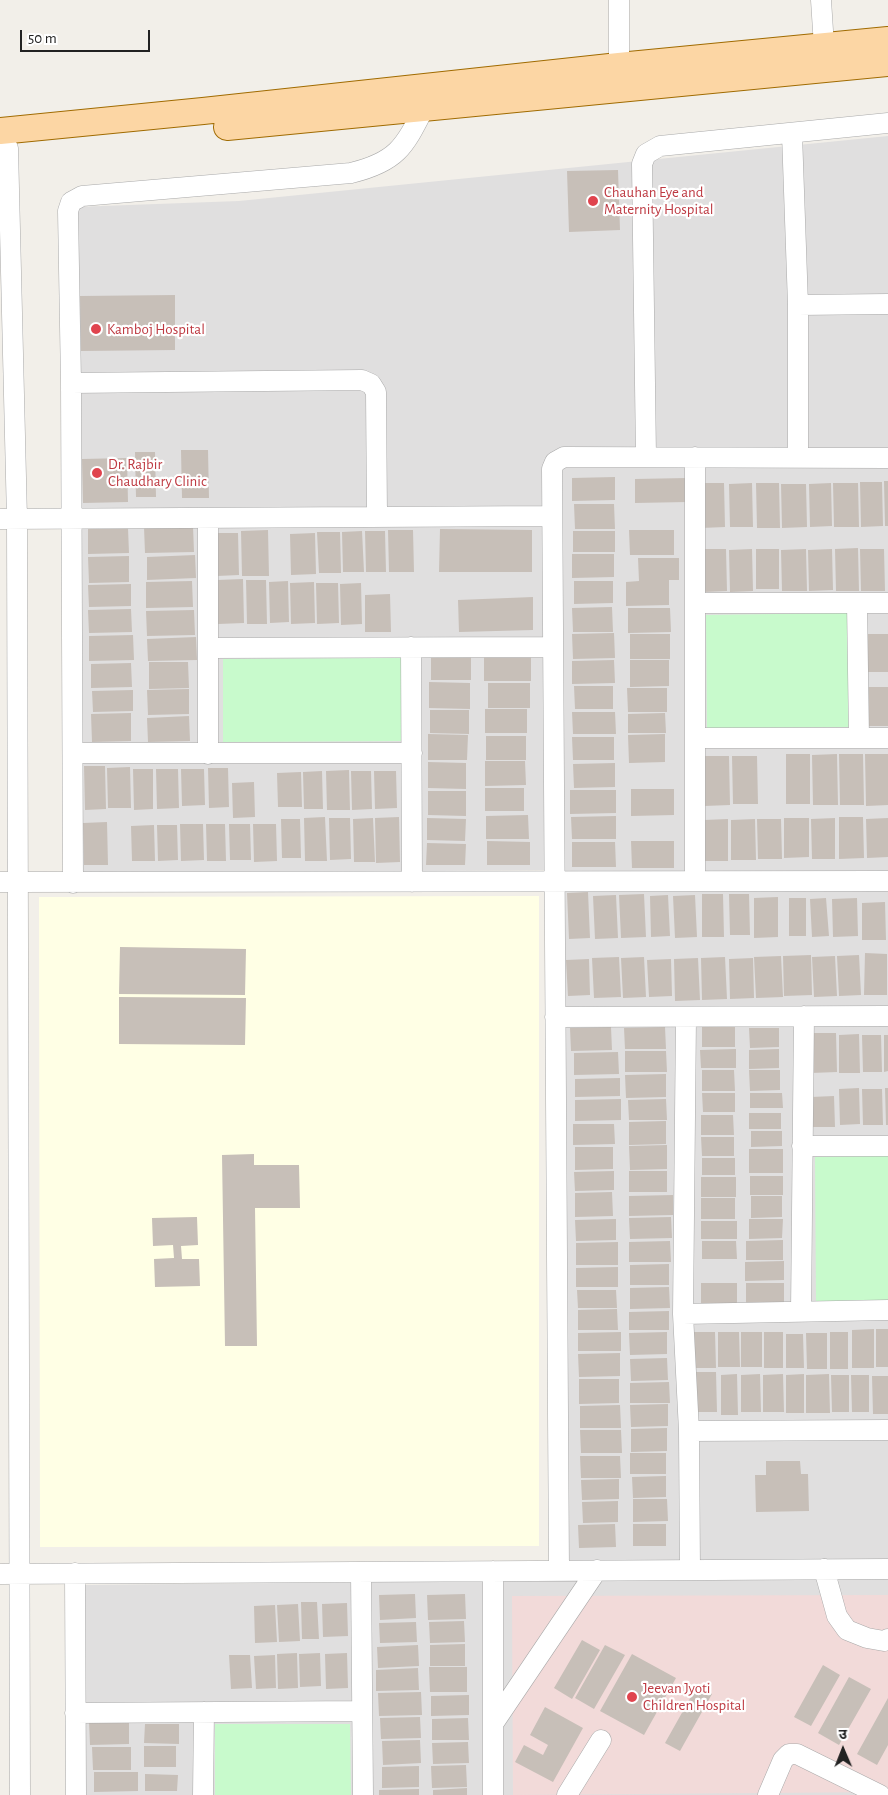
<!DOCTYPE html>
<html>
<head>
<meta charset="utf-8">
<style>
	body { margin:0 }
	#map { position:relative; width:888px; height:1795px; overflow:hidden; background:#f2efe9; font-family:"Alegreya Sans","Noto Sans Devanagari",sans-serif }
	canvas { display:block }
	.north { position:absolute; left:818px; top:1725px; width:50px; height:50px; -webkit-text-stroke:4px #fff; paint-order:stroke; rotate:359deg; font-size:14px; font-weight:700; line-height:20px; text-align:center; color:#222 }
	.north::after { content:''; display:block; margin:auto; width:18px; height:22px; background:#222; clip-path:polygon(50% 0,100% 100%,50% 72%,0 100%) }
	.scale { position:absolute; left:20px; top:30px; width:130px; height:22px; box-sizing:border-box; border:2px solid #222; border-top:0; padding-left:6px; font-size:15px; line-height:18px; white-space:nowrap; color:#222; -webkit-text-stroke:4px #fff; paint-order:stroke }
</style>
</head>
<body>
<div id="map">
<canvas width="888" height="1795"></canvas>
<div class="north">उ</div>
<div class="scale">50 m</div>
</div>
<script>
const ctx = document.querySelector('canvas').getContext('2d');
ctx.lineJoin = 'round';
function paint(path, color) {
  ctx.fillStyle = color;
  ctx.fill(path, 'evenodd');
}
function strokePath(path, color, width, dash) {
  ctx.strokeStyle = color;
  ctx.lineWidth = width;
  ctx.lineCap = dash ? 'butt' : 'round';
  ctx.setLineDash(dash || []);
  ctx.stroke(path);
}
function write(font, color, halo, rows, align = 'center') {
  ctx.font = font + ' "Alegreya Sans",sans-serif';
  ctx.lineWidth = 4.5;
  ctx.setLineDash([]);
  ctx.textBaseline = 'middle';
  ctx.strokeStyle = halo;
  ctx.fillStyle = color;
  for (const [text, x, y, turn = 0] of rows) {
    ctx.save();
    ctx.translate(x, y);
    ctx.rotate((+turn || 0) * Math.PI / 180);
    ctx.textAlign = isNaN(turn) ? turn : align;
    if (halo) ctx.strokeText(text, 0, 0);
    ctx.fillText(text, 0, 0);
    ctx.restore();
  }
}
paint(new Path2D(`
	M888,136V1795H84V1585L567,1580L562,870L82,874L74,207L239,201Z`), '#e0dfdf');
paint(new Path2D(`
	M888,1595V1792L513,1795L512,1596Z`), '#f2dad9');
paint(new Path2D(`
	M539,896V1546L40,1547L39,897Z`), '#ffffe5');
paint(new Path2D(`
	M848,613L849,727L707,728L706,615Z
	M402,658V741L223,742V659Z
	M888,1156V1301L816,1302L815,1157Z
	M215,1724H350L351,1795H215Z`), '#c8facc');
paint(new Path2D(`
	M618,170L620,230L569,232L567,171Z
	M175,295V350L81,351L80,296Z
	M181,450H208L209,498H182Z
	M135,452H155L156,497H136Z
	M127,458L128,502L83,503L82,459Z
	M615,477V500L572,501V478Z
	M687,478V502L635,503V479Z
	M884,481H888V526H885Z
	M860,482H882L883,526L861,527Z
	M700,483H724L725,527L701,528Z
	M752,483L753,527H730L729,484Z
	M756,483H779L780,528H757Z
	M831,483L832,526L810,527L809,484Z
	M833,483H858L859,527H834Z
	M781,484H806L807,527L782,528Z
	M574,504H614L615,529H575Z
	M193,526L194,552L145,553L144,527Z
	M128,528L129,553L88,554V529Z
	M440,529L532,530V572H439Z
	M268,530L269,576H242L241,531Z
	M388,530H413L414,572H389Z
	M629,530H674V555H630Z
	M362,531L364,572H343L342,532Z
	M365,531H385L386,572H366Z
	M573,531H615V552H573Z
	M317,532H340L341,573H319Z
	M216,533H238L239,575L217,576Z
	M315,533L316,574L291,575L290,534Z
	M858,548L859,591H836L835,549Z
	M702,549H726L727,591L703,592Z
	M752,549L753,591L730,592L729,550Z
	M756,549H779V589H756Z
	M806,549L807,591H782L781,550Z
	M832,549L833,590L809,591L808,550Z
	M860,549H884L885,591H861Z
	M572,554H614V577L572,578Z
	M195,555L196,578L147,580V557Z
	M129,556V582L89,583L88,557Z
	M638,558H679V580H669V605L626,606V582L639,581Z
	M243,579L244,623L218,624L217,580Z
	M246,580H266L267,624H247Z
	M192,581L193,607L146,608V582Z
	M288,581L289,622L270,623L269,582Z
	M574,581H613V603L574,604Z
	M314,582L315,623L291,624L290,583Z
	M316,583H338L339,623L317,624Z
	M361,583L362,624L341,625L340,584Z
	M131,584V606L89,607L88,585Z
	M390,594L391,632H365V595Z
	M533,597V630L459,632L458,600Z
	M612,607L613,632H573L572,608Z
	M628,608H670L671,632L628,633Z
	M131,609L132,632L89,633L88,610Z
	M194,610L195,635L147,636L146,611Z
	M614,633L615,658L573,659L572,634Z
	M630,634H670V659H630Z
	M867,634H888V672H867Z
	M133,635L134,660L89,661V636Z
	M196,637L197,660L148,661L147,639Z
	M484,654H531V681H484Z
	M431,656H471V680H431Z
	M614,660L615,683L572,684V661Z
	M630,660H669V686L630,687Z
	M149,662H188L189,688L149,689Z
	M131,663L132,687L91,688V664Z
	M429,682L470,683V709L429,708Z
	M488,683H530V708H488Z
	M574,686H613V709H575Z
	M868,687H888V726H868Z
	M627,688H667V712H628Z
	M189,689V714L148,715L147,690Z
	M133,690V711L93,712L92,691Z
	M485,709H527V733H485Z
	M430,710H469V734L430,733Z
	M572,712H615L616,734H573Z
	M131,713V741L92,742L91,714Z
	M665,713L666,733H628V714Z
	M189,716L190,741L148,742L147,718Z
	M428,734L468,735L467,760H428Z
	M665,734V762L629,763L628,735Z
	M486,736H526V760H486Z
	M572,737H614V760H573Z
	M786,754H810V804H786Z
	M837,754L838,805H813L812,755Z
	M839,754H863L864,805H840Z
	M865,754H888V805L866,806Z
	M703,756H729L730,805L704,806Z
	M732,756H757L758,804H733Z
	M485,761H525L526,785L485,786Z
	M428,762L466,763V789L428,788Z
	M615,763V787L574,788L573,764Z
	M84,766H105L106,809L85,810Z
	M130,767L131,808H108L107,768Z
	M208,768H228L229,807L209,808Z
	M133,769H153V809L134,810Z
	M156,769H178L179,808L157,809Z
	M181,769H204L205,805L182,806Z
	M349,770L350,810H327L326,771Z
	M322,771L323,809H304L303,772Z
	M351,771H371L372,809L352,810Z
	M374,771H396L397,808L375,809Z
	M301,772L302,807H278L277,773Z
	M254,782L255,817L233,818L232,783Z
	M485,788H524V811H485Z
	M631,789H674V815L631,816Z
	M570,790H616V813L570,814Z
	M428,791H466V816L428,815Z
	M528,815L529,839H486V816Z
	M616,816V839H572L571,817Z
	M325,817L327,861H305L304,818Z
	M399,817L400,862L376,863L375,818Z
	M839,817H863L864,858L839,859Z
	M329,818H350L351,859L330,860Z
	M373,818L375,862H354L353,819Z
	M427,818L466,819L465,841L427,840Z
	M784,818H809V857L784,858Z
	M835,818V859H812L811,819Z
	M888,818V857L867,858L866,819Z
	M281,819H300L301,858H282Z
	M728,819V861H705L704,820Z
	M755,819L756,860H731V820Z
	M757,819H781L782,859H758Z
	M107,822L108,865H84L83,823Z
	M180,824H203L204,860L181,861Z
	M206,824H225L226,861H207Z
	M229,824H250L251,860H230Z
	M253,824H276L277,861L254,862Z
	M154,825L155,861H132L131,826Z
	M157,825H177L178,860L158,861Z
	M487,841L530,842V865H487Z
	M631,841H674V868H632Z
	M572,842H615L616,867H572Z
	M427,843L466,844L465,865H426Z
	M588,892L590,938L569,939L567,893Z
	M644,894L646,937L621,938L619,895Z
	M702,894H723L724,937H702Z
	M729,894H749L750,935H730Z
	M616,895L618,938L595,939L593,896Z
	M668,895L670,936L651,937L650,896Z
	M695,895L697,937L675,938L673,896Z
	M778,897V937L754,938V898Z
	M789,898H806V936H789Z
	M826,898L829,936L812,937L810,899Z
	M857,898L858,936L833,937L832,899Z
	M885,902L886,940H862V903Z
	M120,947L246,949L245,995L119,994Z
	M865,953L887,954V995H864Z
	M811,955L812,995L784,996L783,956Z
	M859,955L861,995L839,996L837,956Z
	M781,956L783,997L756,998L754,957Z
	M835,956L837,996L814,997L812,957Z
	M619,957L621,997L594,998L592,958Z
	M644,957L646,997L623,998L621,958Z
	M725,957L727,999L702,1000L701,958Z
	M698,958L700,1000L675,1001L674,959Z
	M753,958L754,998L730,999L729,959Z
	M589,959L590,995L568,996L566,960Z
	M671,959L672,996L649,997L647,960Z
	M119,997L246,998L245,1045L119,1044Z
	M611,1027L612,1050L571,1051L570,1028Z
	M665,1027L666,1049H625L624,1028Z
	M702,1027H735V1047H702Z
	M749,1028H779V1047L750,1048Z
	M810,1033H836L837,1072L811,1073Z
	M859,1034L860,1073H839V1035Z
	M862,1035H881L882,1072H863Z
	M884,1035H888V1071L884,1072Z
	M736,1049V1068H701L700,1050Z
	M779,1049V1068L749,1069V1050Z
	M625,1051H666L667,1072H625Z
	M618,1052L619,1074L574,1075V1053Z
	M702,1070H734L735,1091H702Z
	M749,1070H780V1090L750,1091Z
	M666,1074V1097L626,1098L625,1075Z
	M620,1078V1096L575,1097V1079Z
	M859,1088L860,1124L840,1125L839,1089Z
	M885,1088H888V1125H886Z
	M862,1089H882L883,1125H863Z
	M702,1093H735V1112H703Z
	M750,1093H782L783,1108H750Z
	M834,1096L835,1127H811V1097Z
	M621,1099V1120L575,1121V1100Z
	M666,1099L667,1120H629L628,1100Z
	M749,1113H781V1129H749Z
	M701,1115H733L734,1135H701Z
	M666,1121V1144L629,1145V1122Z
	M573,1124H614L615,1144L573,1145Z
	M751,1131H782V1146L751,1147Z
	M701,1137H734V1156H702Z
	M667,1145V1169L630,1170L629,1146Z
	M575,1147H613V1169L575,1170Z
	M749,1149H783V1173H749Z
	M254,1154V1165H299L300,1208H255L257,1346H225L222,1155Z
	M702,1158H735V1175H702Z
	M614,1171V1190L575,1191L574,1172Z
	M629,1171H667V1192H629Z
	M750,1176H783V1195H750Z
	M701,1177H736V1197H701Z
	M612,1192L613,1216L575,1217V1193Z
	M673,1195V1215L629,1216V1196Z
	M751,1196H782V1217L751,1218Z
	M701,1198H735V1219H701Z
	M197,1217L198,1245L181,1246L182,1259H199L200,1286L155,1287L154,1259L174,1258L173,1245L153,1246L152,1218Z
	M671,1217L672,1238L630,1239L629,1218Z
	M616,1219V1240L576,1241L575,1220Z
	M749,1219H783L782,1238L749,1239Z
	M701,1221H737V1239H701Z
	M783,1240V1260H746V1241Z
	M670,1241L671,1262H629V1242Z
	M702,1241H736L737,1259H702Z
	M618,1242V1265H576V1243Z
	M784,1261V1280L745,1281V1262Z
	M669,1264V1285H630V1265Z
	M618,1267V1287H576V1268Z
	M701,1283H737V1303L701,1304Z
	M746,1283H784V1303H746Z
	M669,1287L670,1308L630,1309V1288Z
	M577,1290H616L617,1308H578Z
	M617,1309L618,1330H578V1310Z
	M669,1311V1330H629V1312Z
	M874,1329V1368H852V1330Z
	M876,1329H888V1367H876Z
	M621,1332V1351H578V1333Z
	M667,1332V1354L630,1355L629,1333Z
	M694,1332H715L716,1368H695Z
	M718,1332H739L740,1367H718Z
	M741,1332H762V1367H741Z
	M764,1332H783V1368H764Z
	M830,1332H848V1369H830Z
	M806,1333H827V1369H807Z
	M786,1334H803L804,1368H786Z
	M620,1353V1376L579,1377L578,1354Z
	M667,1358L668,1380L631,1381L630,1359Z
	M694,1372H716L717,1412H695Z
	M737,1374L738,1415H721V1375Z
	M760,1374L761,1412H741V1375Z
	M783,1374L784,1412H763V1375Z
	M804,1374V1413H786V1375Z
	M829,1374L830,1413H806V1375Z
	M831,1375H849V1412H832Z
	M851,1375H869V1412H852Z
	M872,1376H888V1414H873Z
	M579,1379H619V1403L579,1404Z
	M669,1382L670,1403H630V1383Z
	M668,1404V1426L631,1427L630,1405Z
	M620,1405L621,1428H580V1406Z
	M667,1428V1451L631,1452V1429Z
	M580,1430H621L622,1453H581Z
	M630,1453H666V1474H630Z
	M580,1456H620L621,1478H581Z
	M766,1461H800L801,1474H808L809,1511L756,1512L755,1475H766Z
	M666,1476V1497L633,1498L632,1477Z
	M619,1479V1499L582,1500L581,1480Z
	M633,1499H667L668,1521L633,1522Z
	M618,1501V1522L583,1523L582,1502Z
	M615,1524L616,1547L579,1548L578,1525Z
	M633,1524H666V1546H633Z
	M415,1594L416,1618L380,1620L379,1595Z
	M465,1594L466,1619L428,1620L427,1595Z
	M301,1602H317L319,1639H302Z
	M347,1603L348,1636L323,1637L322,1604Z
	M298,1604L300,1641L279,1642L277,1605Z
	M275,1605L277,1642L255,1643L254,1606Z
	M464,1621L465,1642L430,1643L429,1622Z
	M416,1622L417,1642L380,1643L379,1623Z
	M582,1640L600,1650L572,1699L554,1688Z
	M465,1644V1666H430V1645Z
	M418,1645L419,1666L378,1668L377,1647Z
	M605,1645L625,1655L594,1709L575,1698Z
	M297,1653L298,1688L278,1689L277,1654Z
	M320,1653L321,1686L300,1687L299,1654Z
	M347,1653L348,1688L326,1689L325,1654Z
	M632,1654L676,1678L644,1735L600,1711Z
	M229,1655H250L252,1688L231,1689Z
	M275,1655L276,1688L256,1689L254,1656Z
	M823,1665L840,1675L811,1726L794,1717Z
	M429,1667H467V1692H430Z
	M418,1668L419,1690L376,1691V1670Z
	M849,1677L871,1689L839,1745L818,1733Z
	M697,1686L712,1694L680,1751L665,1743Z
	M421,1692L422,1715L379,1716L378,1693Z
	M469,1695V1715L431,1716V1696Z
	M888,1698V1745L877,1765L857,1754Z
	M545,1707L583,1728L553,1782L515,1762L524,1745L543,1755L548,1745L530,1735Z
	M420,1717L421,1738L381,1739L380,1718Z
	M468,1718L469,1740H432V1719Z
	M129,1720V1744L90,1745L89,1721Z
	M145,1724H179V1744L144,1743Z
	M420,1740L421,1763L383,1765L382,1741Z
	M468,1742L469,1763L433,1764L432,1743Z
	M144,1746H176V1767H144Z
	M92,1747H131V1770H93Z
	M466,1765L467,1787L432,1788L431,1766Z
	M419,1766V1787L382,1788V1767Z
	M94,1772H138V1791L94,1792Z
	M145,1774L178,1775L177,1791H145Z
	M467,1788V1795H433V1790Z
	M419,1789V1795H379V1790Z`), '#c7bfb8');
const minor = new Path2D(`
	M619,0V66
	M821,0L824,46
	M792,134L798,305V457
	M0,139L8,148L17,519L20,1795
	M798,305L888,304
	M71,383L362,380L371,384L376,392L377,517
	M646,457L642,164L646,154L660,146L888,123
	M695,457V881
	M208,518V754
	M0,519L552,516
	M695,603H888
	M857,603L859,738
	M411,647L412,882
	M208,648L553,647
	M695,738H888
	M73,753H412
	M0,882L888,881
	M73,883L71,383L68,211L71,202L82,196L351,173C396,162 404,148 424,108
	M555,1017L888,1016
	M686,1017L683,1314L689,1431L690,1570
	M802,1146H888
	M801,1311L804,1016
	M683,1314L888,1310
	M689,1431L888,1430
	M824,1569L837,1616L847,1630L867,1638L884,1641L888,1639
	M493,1571V1795
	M559,1571L552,469L555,462L564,457L888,458
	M361,1572L363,1795
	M75,1573L76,1795
	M0,1574L888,1569
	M75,1713L362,1711
	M493,1724L597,1570
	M203,1795L204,1712
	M567,1795L601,1740
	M768,1795L783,1760L789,1754H797L880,1795`);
const major = new Path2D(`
	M227,127L888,63
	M0,131L203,111L619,66L888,40`);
strokePath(minor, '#a9a9a9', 21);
strokePath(major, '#a06b00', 28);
strokePath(minor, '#fff', 20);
strokePath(major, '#fcd6a4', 26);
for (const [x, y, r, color] of [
	[593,201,6,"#e0444e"],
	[96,329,6,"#e0444e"],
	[97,473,6,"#e0444e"],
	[632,1697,6,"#e0444e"]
]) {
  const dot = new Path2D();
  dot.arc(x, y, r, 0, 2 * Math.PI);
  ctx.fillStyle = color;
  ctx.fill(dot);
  strokePath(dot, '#fff', 2);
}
write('15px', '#be3a42', '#fff', [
	["Chauhan Eye and",604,192],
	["Maternity Hospital",604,209],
	["Kamboj Hospital",107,329],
	["Dr. Rajbir",108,464],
	["Chaudhary Clinic",108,481],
	["Jeevan Jyoti",643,1688],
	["Children Hospital",643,1705]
], 'left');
</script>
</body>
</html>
